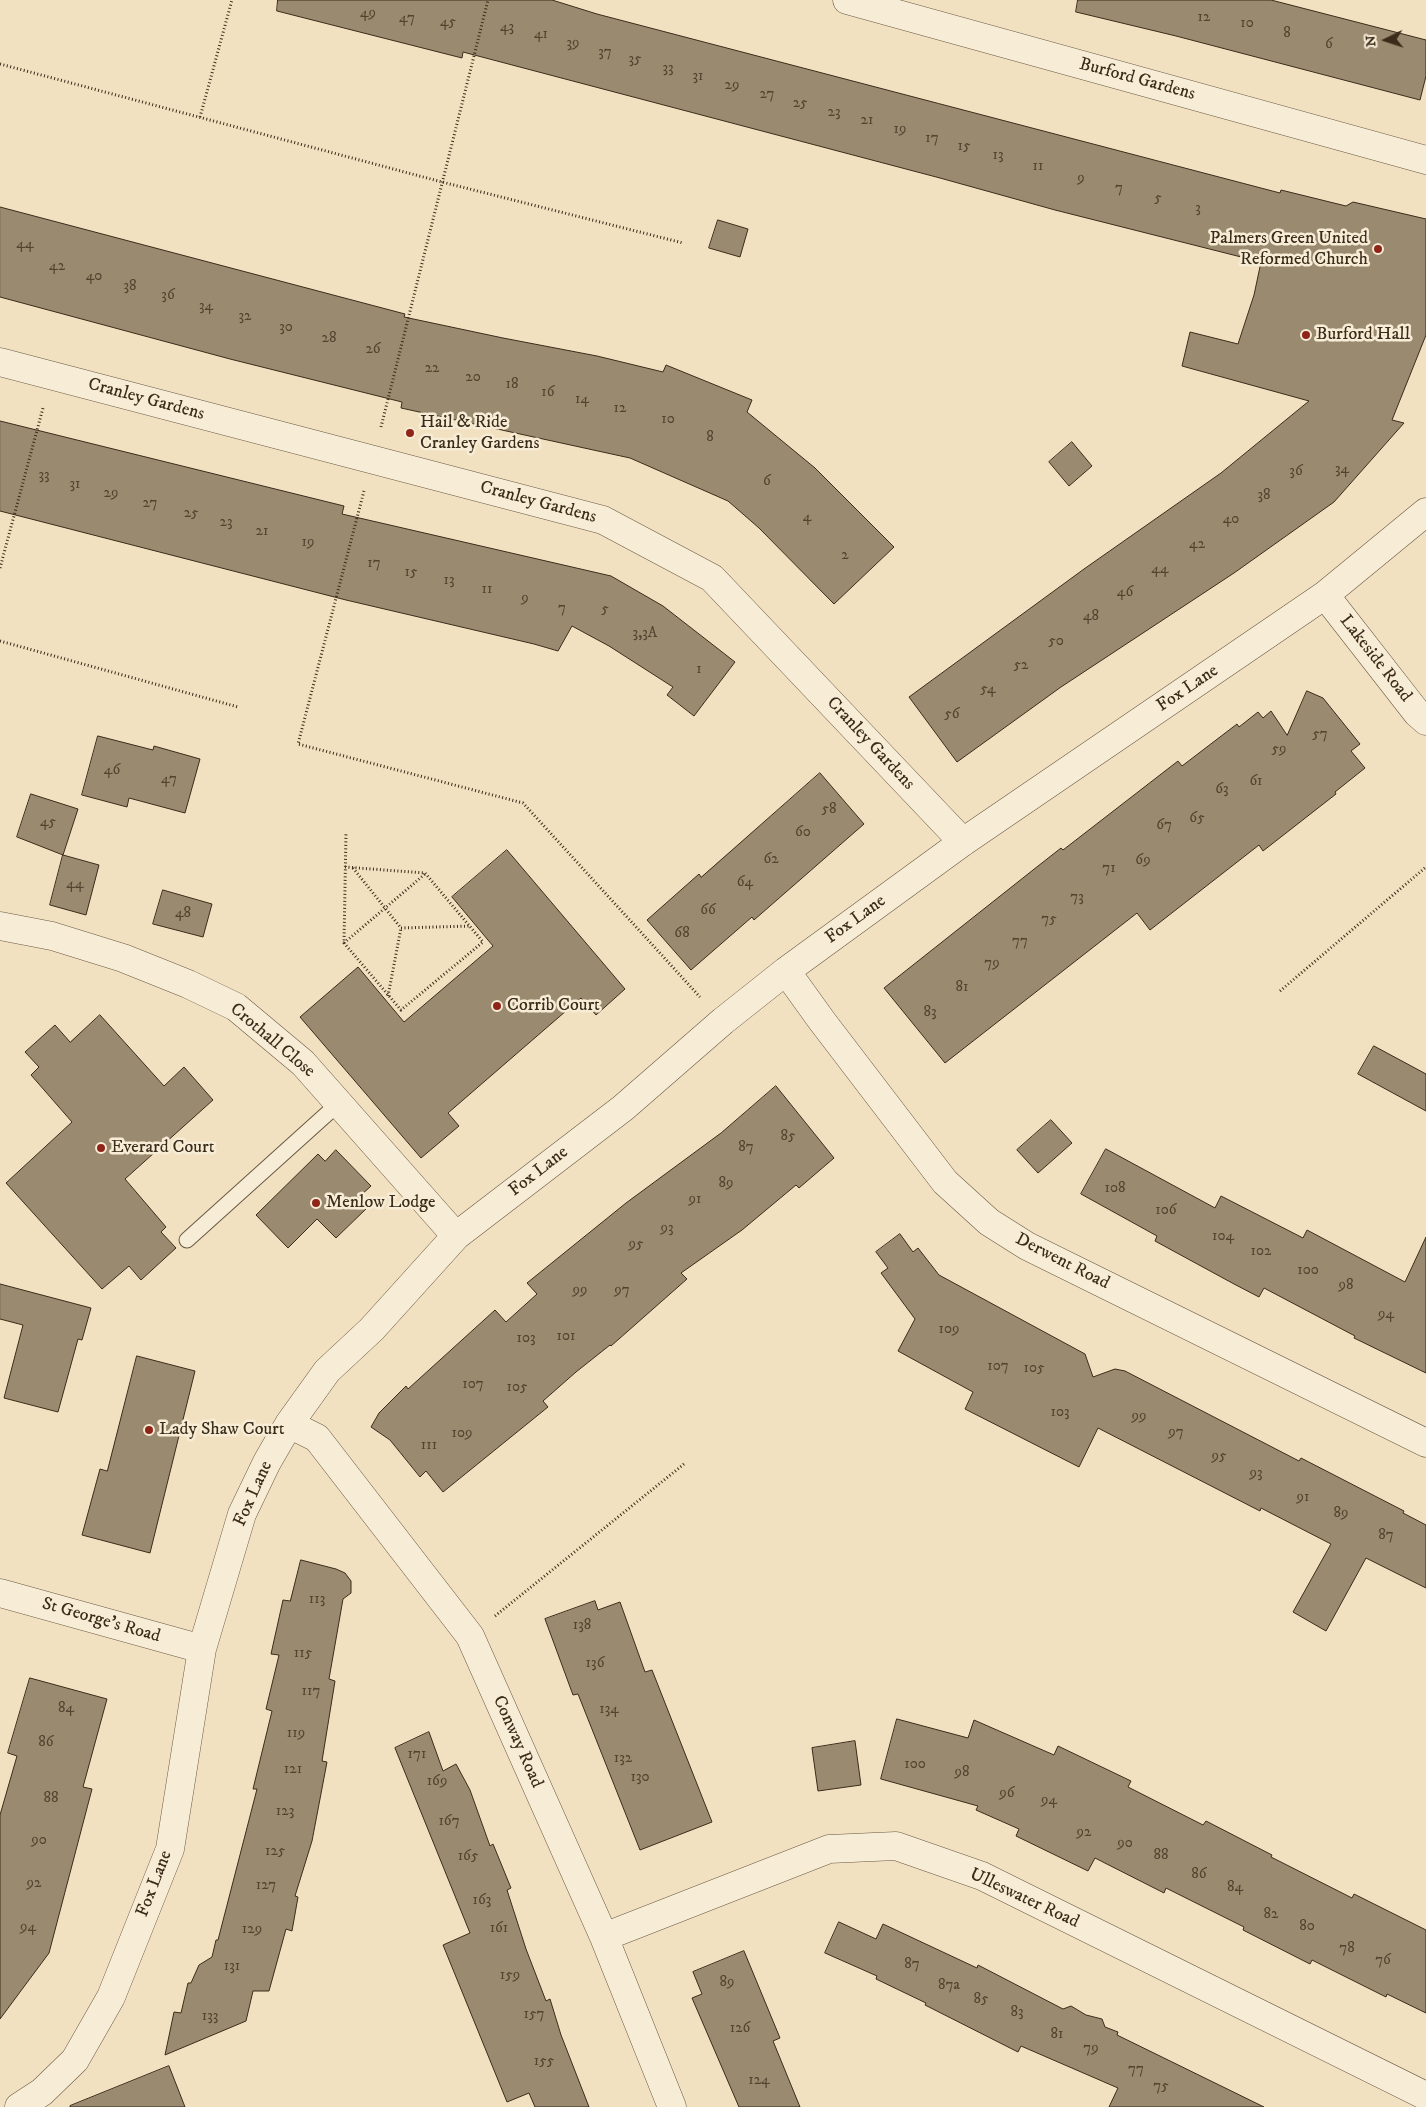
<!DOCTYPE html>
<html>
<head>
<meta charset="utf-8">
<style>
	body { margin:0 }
	#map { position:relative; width:1426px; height:2107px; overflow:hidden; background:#f2e1c0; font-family:"IM FELL DW Pica",serif }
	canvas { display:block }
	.north { position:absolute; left:1361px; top:15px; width:50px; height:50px; -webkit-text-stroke:4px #f7ecd6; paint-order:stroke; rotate:266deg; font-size:14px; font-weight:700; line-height:20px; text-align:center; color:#3b2c1a }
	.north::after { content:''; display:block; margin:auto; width:18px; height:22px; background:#3b2c1a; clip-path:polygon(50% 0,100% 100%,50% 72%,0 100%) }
</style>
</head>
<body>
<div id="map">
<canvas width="1426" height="2107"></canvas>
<div class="north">N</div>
</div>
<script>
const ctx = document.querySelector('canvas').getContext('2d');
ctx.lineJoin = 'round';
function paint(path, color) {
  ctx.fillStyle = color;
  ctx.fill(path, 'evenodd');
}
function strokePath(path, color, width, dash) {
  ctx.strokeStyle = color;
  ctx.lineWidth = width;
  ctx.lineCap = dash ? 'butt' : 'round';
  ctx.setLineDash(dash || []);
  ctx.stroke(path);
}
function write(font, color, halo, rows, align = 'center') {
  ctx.font = font + ' "IM FELL DW Pica",serif';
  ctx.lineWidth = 5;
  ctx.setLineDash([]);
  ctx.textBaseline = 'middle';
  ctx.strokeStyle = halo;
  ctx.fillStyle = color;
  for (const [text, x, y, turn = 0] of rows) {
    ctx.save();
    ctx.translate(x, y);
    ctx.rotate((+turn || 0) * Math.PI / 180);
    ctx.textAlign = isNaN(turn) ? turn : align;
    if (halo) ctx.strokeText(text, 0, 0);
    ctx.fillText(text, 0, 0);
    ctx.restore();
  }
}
const building = new Path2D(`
	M278,0H552L597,14L1280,193L1281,190L1346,206L1353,202L1426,219V335L1392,420L1404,423L1334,502L1234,573L1061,687L957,762L909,697L1084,569L1221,473L1309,401L1182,366L1190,332L1238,344L1254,295L1261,262L1055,210L940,178L463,52L462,58L277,11Z
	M1078,0H1271L1426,40V76L1420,100L1176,36L1076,12Z
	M0,207L405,314L404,317L503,338L597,356L663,372L666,365L752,400L747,412L815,468L894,547L834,604L759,528L728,501L630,458L401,408L402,402L230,359L0,297Z
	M718,220L748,229L740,257L709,248Z
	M0,421L344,506L342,514L611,576L663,606L735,662L694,716L667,695L673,687L609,646L572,626L558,651L534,644L346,600L0,511Z
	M1072,442L1092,466L1069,486L1049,462Z
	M1307,691L1323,698L1360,744L1351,751L1365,768L1335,792L1336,794L1263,851L1259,845L1150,930L1137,913L945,1063L884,988L1033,870L1061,848L1063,850L1178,761L1182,766L1237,724L1239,727L1258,712L1263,718L1271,711L1287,735Z
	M98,736L153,750L154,746L200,759L185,813L129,798L127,807L82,795Z
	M820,773L864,824L754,920L752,917L691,970L647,920L699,874L701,877Z
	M31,794L78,809L63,855L17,837Z
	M507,850L625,989L596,1015L581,998L448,1113L459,1126L421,1158L300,1017L358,967L404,1022L493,946L452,897Z
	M63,855L99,865L86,915L50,905Z
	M163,890L212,904L203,937L153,924Z
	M100,1015L164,1086L184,1067L213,1100L125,1179L166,1227L161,1232L176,1248L141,1280L129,1266L102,1289L6,1183L72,1122L31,1075L39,1067L25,1052L55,1025L70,1042Z
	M1374,1046L1426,1074V1111L1358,1074Z
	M776,1086L834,1158L799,1188L796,1185L742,1230L681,1273L687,1279L611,1346L610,1345L576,1372L543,1401L548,1407L443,1492L426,1471L420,1477L390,1440L371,1427L379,1413L406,1386L408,1389L495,1310L506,1322L537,1294L527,1283L626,1203L721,1133Z
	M1051,1120L1072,1143L1038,1173L1017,1150Z
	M1106,1149L1215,1208L1221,1196L1303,1238L1307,1230L1405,1282L1426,1237V1373L1354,1338L1355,1336L1264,1288L1259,1297L1234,1284L1155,1241L1157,1236L1081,1194Z
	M336,1150L371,1186L358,1198L367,1208L336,1238L317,1219L288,1248L256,1215L318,1154L325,1161Z
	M900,1234L913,1252L918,1248L939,1275L1085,1354L1093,1377L1115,1369L1125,1371L1299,1461L1301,1458L1404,1511L1403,1513L1426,1525V1588L1366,1558L1326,1631L1293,1612L1331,1544L1261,1508L1260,1511L1098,1428L1079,1467L965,1409L973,1392L898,1351L915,1319L881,1273L888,1268L876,1252Z
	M0,1284L91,1308L82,1340L78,1339L58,1412L4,1398L23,1325L0,1319Z
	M137,1356L195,1371L150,1553L82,1535L100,1469L107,1471Z
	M301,1560L336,1569L345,1573L351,1581V1593L343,1599L329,1679L335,1681L322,1761L327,1762L312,1841L295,1896L298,1897L292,1931L286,1929L269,1991H253L246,2021L165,2055L174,2012L181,2013L188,1983H191L199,1965L212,1957L216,1940H218L257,1789H253L272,1711L266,1709L279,1655L271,1654L283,1600L290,1601Z
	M595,1601L598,1610L620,1602L645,1672L652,1670L712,1822L640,1850L578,1694L573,1695L545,1619Z
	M30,1678L107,1699L83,1787L92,1789L49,1953L0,2019V1815L17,1756L8,1753Z
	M897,1719L968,1738L974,1720L1054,1755L1058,1746L1131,1781L1128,1787L1203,1825L1206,1821L1272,1855L1271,1857L1352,1898L1354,1894L1426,1930V2013L1387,1994L1386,1997L1312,1960L1310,1964L1243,1930L1244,1927L1166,1888L1164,1893L1095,1858L1088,1871L1016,1836L1019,1829L976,1810L978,1806L881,1779Z
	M429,1732L443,1771L456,1764L470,1790L490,1846L493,1844L511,1888L507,1890L526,1949L546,2001L550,1999L561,2035L589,2107H535L529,2093L507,2102L443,1945L470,1933L395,1748Z
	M855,1741L861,1785L818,1791L812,1748Z
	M839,1922L876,1939L883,1924L977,1968L978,1965L1063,2009L1071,2006L1086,2015L1102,2019L1105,2027L1118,2032L1117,2035L1264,2107H1109L1118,2088L1021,2046L1018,2052L925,2005L926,2003L876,1979L877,1976L825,1953Z
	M744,1951L780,2038L773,2041L800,2107H739L692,1998L702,1994L693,1972Z
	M169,2066L185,2107H70V2106Z`);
paint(building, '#9a8a70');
strokePath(building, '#3b2c1a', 1);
const lane = new Path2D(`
	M187,1240L339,1103`);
const street = new Path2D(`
	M847,0L1426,160
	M0,362L603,520L712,578L963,842
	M1325,595L1417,713L1426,721
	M0,926L52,936L123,958L188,984L236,1007L303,1063L456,1236
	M786,971L822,1021L945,1182L989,1222L1027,1246L1426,1443
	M289,1424L317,1438L470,1636L604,1937L672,2107
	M0,1593L202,1649
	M604,1937L829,1849L896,1846L982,1876L1426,2096
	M19,2107L42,2092L75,2060L111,1997L170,1849L202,1649L242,1514L267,1462L289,1424L327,1371L372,1329L456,1236L623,1108L723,1021L786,971L963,842L1325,595L1426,512`);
strokePath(lane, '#695944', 17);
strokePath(street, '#695944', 29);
strokePath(new Path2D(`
	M0,64L442,182L683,243
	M200,117L232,0
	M381,427L488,0
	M364,491L298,744L523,803L700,997
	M0,568L43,408
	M0,641L238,707
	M345,867L425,873L483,942L401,1010L344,943L346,832
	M353,868L401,928
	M401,928L470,926
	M344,943L425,874
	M1280,991L1426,867
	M388,996L401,928
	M495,1616L684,1464`), '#3b2c1a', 3, [1, 2.5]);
strokePath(lane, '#f7ecd6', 15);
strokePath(street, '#f7ecd6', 28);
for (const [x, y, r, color] of [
	[1378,249,5,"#8f2418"],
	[1306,335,5,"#8f2418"],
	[410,433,5,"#8f2418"],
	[497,1006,5,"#8f2418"],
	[101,1148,5,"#8f2418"],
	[316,1203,5,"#8f2418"],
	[149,1430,5,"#8f2418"]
]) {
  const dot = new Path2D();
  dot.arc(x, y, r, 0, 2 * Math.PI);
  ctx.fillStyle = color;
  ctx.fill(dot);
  strokePath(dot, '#f7ecd6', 2);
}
write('15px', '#534430', null, [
	["49",368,14],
	["12",1204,18],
	["47",407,19],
	["45",448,23],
	["10",1247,24],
	["43",507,28],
	["8",1287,34],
	["41",541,35],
	["39",573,44],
	["6",1329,45],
	["37",605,53],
	["35",635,60],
	["33",668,69],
	["31",698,77],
	["29",732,86],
	["27",767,95],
	["25",800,104],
	["23",834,113],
	["21",867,121],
	["19",900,130],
	["17",932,139],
	["15",964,147],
	["13",998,156],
	["11",1038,167],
	["9",1081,179],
	["7",1119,189],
	["5",1158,199],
	["3",1198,209],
	["44",25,245],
	["42",57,267],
	["40",94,277],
	["38",130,287],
	["36",168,296],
	["34",206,307],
	["32",245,317],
	["30",286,328],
	["28",329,339],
	["26",373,350],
	["22",432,369],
	["20",473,378],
	["18",512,385],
	["16",548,393],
	["14",582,400],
	["12",620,409],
	["10",668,420],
	["8",710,438],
	["34",1342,470],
	["36",1296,472],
	["33",44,476],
	["6",767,482],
	["31",75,485],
	["29",111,494],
	["38",1264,496],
	["27",150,504],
	["25",191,514],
	["4",807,518],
	["40",1231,520],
	["23",226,523],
	["21",262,532],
	["19",308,543],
	["42",1197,545],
	["2",845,556],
	["17",374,564],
	["44",1160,570],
	["15",411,573],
	["13",449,581],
	["11",487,590],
	["46",1125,593],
	["9",525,599],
	["7",562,609],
	["5",605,610],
	["48",1091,617],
	["3,3A",645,634],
	["50",1056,642],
	["52",1021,666],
	["1",699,670],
	["54",988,690],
	["56",952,715],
	["57",1320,735],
	["59",1279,750],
	["46",112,771],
	["47",169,780],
	["61",1256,782],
	["63",1222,790],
	["58",829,810],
	["65",1197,819],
	["45",48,823],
	["67",1164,826],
	["60",803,833],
	["62",771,860],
	["69",1143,861],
	["71",1109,869],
	["64",745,883],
	["44",75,885],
	["73",1077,898],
	["66",708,911],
	["48",183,914],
	["75",1049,920],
	["68",682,934],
	["77",1020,942],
	["79",992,964],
	["81",962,988],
	["83",930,1013],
	["85",788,1137],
	["87",746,1148],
	["89",726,1184],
	["108",1115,1189],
	["91",695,1200],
	["106",1166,1211],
	["93",667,1229],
	["104",1223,1237],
	["95",636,1245],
	["102",1261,1252],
	["100",1308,1271],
	["98",1346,1286],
	["99",580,1291],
	["97",622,1291],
	["94",1386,1315],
	["109",949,1330],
	["101",566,1337],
	["103",526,1339],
	["107",998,1367],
	["105",1034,1369],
	["107",473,1385],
	["105",517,1388],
	["103",1060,1413],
	["99",1139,1417],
	["97",1176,1433],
	["109",462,1434],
	["111",429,1446],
	["95",1219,1457],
	["93",1256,1474],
	["91",1303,1498],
	["89",1341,1514],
	["87",1386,1536],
	["113",317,1600],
	["138",582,1626],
	["115",303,1654],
	["136",595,1664],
	["117",311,1692],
	["84",66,1709],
	["134",609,1710],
	["119",296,1734],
	["86",46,1743],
	["171",417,1755],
	["132",623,1759],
	["100",915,1765],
	["121",293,1770],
	["98",962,1773],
	["130",640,1778],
	["169",437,1782],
	["96",1007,1794],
	["88",51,1799],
	["94",1049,1801],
	["123",285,1812],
	["167",449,1822],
	["92",1084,1833],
	["90",39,1841],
	["90",1125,1844],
	["125",275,1852],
	["88",1161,1856],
	["165",468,1857],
	["86",1199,1875],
	["92",34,1884],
	["127",266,1886],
	["84",1235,1888],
	["163",482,1901],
	["82",1271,1915],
	["80",1307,1927],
	["94",28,1928],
	["161",499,1929],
	["129",252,1930],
	["78",1347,1949],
	["76",1383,1961],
	["87",912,1965],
	["131",232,1967],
	["159",510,1976],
	["89",727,1983],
	["87a",949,1986],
	["85",981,2000],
	["83",1017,2013],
	["157",534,2015],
	["133",210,2017],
	["126",740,2029],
	["81",1057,2035],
	["79",1091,2049],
	["155",544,2062],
	["77",1136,2070],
	["124",759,2081],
	["75",1161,2087]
]);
write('18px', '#3b2c1a', '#f7ecd6', [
	["Burford Gardens",1137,80,15],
	["Cranley Gardens",146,400,15],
	["Cranley Gardens",538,503,15],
	["Lakeside Road",1375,659,52],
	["Fox Lane",1188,689,-34],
	["Cranley Gardens",870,744,47],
	["Fox Lane",856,920,-36],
	["Crothall Close",272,1041,40],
	["Fox Lane",539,1172,-38],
	["Derwent Road",1062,1262,27],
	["Fox Lane",254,1494,-66],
	["St George's Road",101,1621,16],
	["Conway Road",517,1742,66],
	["Fox Lane",155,1884,-69],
	["Ulleswater Road",1024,1899,25]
]);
write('18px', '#3b2c1a', '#f7ecd6', [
	["Palmers Green United",1368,239,"right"],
	["Reformed Church",1368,260,"right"],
	["Burford Hall",1316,335],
	["Hail & Ride",420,423],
	["Cranley Gardens",420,444],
	["Corrib Court",507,1006],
	["Everard Court",111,1148],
	["Menlow Lodge",326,1203],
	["Lady Shaw Court",159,1430]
], 'left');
</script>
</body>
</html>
